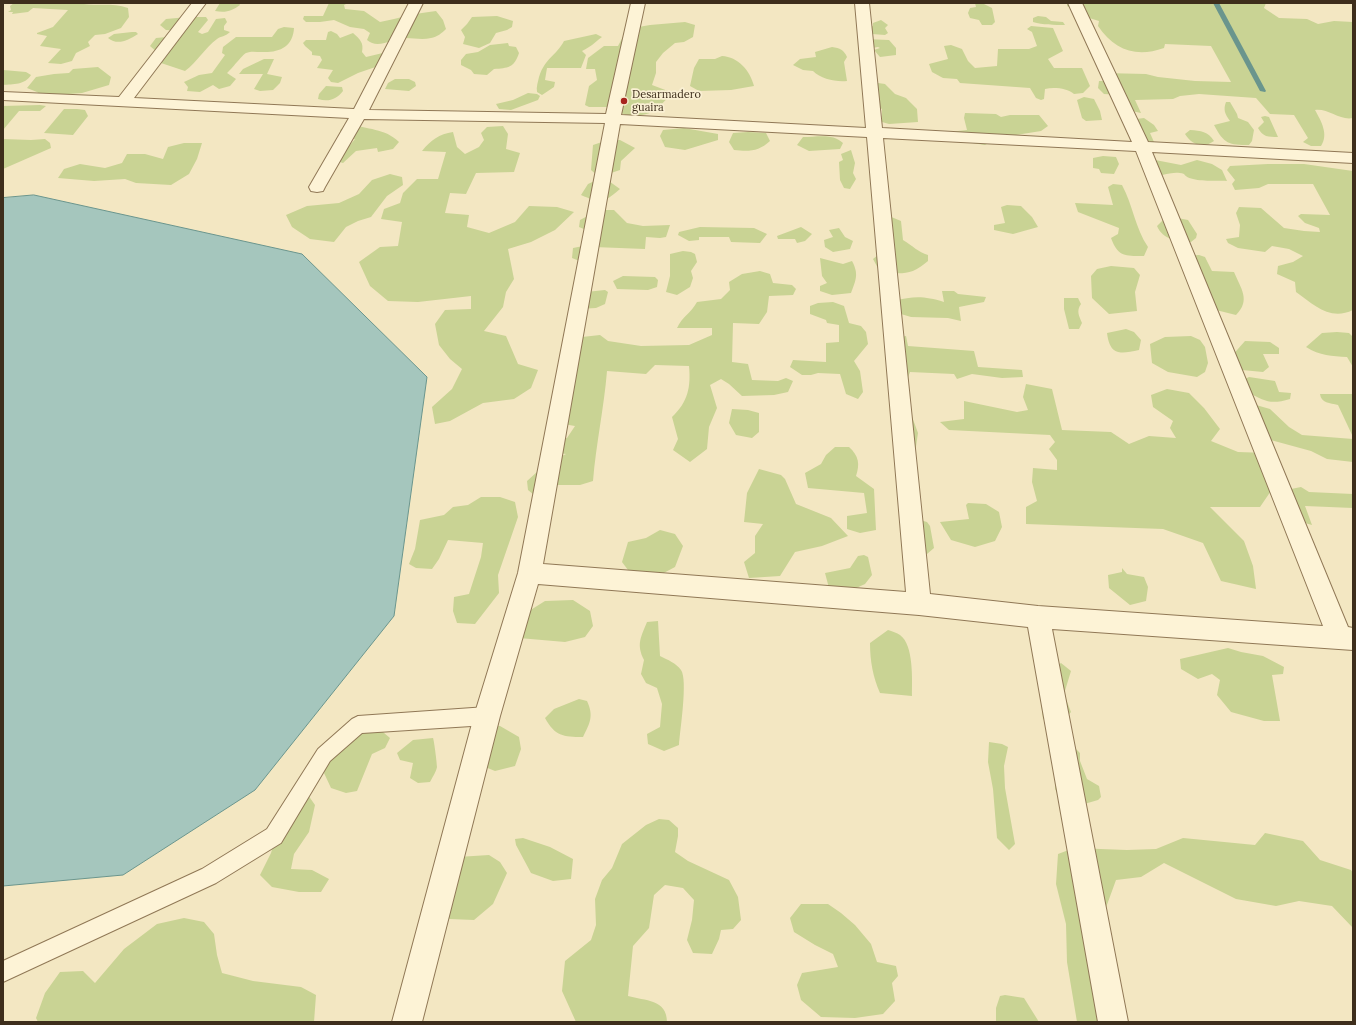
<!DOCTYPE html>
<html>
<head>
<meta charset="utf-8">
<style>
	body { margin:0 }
	#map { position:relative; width:1356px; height:1025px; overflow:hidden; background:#f3e7c2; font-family:Lora,serif }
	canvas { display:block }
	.frame { position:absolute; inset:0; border:4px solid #3e2e1c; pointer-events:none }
</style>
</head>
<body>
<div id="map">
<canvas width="1356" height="1025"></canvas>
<div class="frame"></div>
</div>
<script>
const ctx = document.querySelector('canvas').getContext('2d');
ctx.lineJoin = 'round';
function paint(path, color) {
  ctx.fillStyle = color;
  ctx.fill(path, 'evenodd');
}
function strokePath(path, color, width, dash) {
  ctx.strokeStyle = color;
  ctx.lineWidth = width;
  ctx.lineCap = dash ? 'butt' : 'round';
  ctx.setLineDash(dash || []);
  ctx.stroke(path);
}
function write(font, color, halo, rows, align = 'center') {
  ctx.font = font + ' Lora,serif';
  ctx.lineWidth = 3.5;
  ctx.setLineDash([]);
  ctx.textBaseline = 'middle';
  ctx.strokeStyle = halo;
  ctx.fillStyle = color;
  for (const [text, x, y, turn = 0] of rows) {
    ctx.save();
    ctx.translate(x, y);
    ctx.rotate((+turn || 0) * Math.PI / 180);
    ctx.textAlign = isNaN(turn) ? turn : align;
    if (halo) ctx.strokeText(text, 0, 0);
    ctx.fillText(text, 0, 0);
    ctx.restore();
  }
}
paint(new Path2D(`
	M14,3H79C95,7 112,2 128,8L129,17L121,28L105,34L95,35L88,42L90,46L76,53L72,61L61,64L48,63L61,49L40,46L47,36L37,34V33L53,27L68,10L33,8L28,12L12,14L13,12H8L11,10L10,6Z
	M220,3H239L240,5C232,11 226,13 215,11Z
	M329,3H348L344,5L345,9L364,11L380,22C399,18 417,13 436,11L443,20L446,29C442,33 437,37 431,38C422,40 414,38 406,38C393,38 378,50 367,40L370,33L364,29L350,27L334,20L320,22H306L303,19L304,16H323Z
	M975,3H982L992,8L995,22L992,25H982L979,20L970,18L968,13L970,8L976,7Z
	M1067,3H1266L1264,8L1279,18L1307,19L1318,24L1334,21L1353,22V118C1340,121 1328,108 1315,110C1321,121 1329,134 1321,146H1311L1303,142L1308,138L1294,115L1270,114L1256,98L1199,94L1180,96L1173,99L1135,100L1141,113L1127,110L1119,95L1104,94L1098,88L1099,81H1109L1103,73L1146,74L1158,77L1195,81L1231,82L1211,46L1165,44L1164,48C1136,58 1114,50 1098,26L1099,21L1086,17L1067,6Z
	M497,16L513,21L512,27L507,30L496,33L490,43L479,48L463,44L465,37L461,30L467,24L472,17Z
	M1038,16L1046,17L1051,21L1063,22L1065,25C1054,25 1043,25 1033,22V18Z
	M188,17H206L208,20L198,32L202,34L208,32L216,19L225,18L227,22L224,26V30L230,32C225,37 221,36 217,39C205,48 197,62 185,71L161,63L163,53H158L150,46L156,38L167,37L181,31L166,30L160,25L166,19Z
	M881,20L888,25L885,28L888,33L885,35L872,34L865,28L873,26V23Z
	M685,22L695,25L693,37L684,42L675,43L663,53L656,62V73L652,85L668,91L669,97C663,102 658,109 652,112C640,118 619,116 610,107H589L585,105L589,86L597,80L595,69H586L588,58L604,46H618L627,29L650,25Z
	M1031,26L1053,28L1063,51L1048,59L1054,68H1082L1090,86L1083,93L1074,94C1067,88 1054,87 1045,89L1044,99L1041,100L1036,98L1030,88L960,83L957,79L943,78L932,72L929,64L948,59L944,46L951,45L962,49L968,61L975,68L997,66L998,49H1029L1037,46L1032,32L1027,29Z
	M284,27L294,28C293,47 279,53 261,52C256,52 251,51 246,53C242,55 232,69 227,73L236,79L230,86L219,89L213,85L200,92L187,91L188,87L184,82L199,75L212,73L225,55L222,53L223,47L236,37H272L278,29Z
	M331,31L337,34L340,38L353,33C360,39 364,43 362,52L366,57L387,52L390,62L358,73L338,83L331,82L328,78L333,70L317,68L322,60L320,56L312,55V52L305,46L303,43L306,40H326L328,32Z
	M132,32H136L138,34C128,40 118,46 108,38L114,34Z
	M596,34L602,37C594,43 592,46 582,51L586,55L581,68H547L545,80L555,82L554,87L542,95L537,92C536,87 538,82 539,77C545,58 556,56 564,41Z
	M864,39L889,40L896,48V55L880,57L874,50L880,48L878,47L866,49Z
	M508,43L509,46L516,47L519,53C514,68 508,68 494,69L487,75L474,74L471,70L461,65V60L466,54L478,52L490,45Z
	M832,47C840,48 844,50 847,57L844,62L847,81C835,82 821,79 813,71L803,70L793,65L800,59L816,57L815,52Z
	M722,56C738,57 750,70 754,86L731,90L699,91L690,86L694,68L699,59H715Z
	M264,59H274L267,74L282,77L280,83L273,90L260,91L254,89L263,74H239L243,69Z
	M98,67L111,77L109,85L82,93L69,94L60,99L45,98L37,92L27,88L36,77L54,74L69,73L73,69Z
	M3,70L26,72L31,75C25,85 13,84 3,85Z
	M395,79H409L415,82L416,86L409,91L385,89L388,83Z
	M878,83L885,84L895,94L906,98L917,109L918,122L889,124L882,122V109L869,102L870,85Z
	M326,86L342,87L343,91C336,100 328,102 318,99L319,94Z
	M528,93L537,94L540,96L538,100L511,110L499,109L496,104L513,100Z
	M1084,97L1094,99L1100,111L1102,120L1086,121L1082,118L1077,100Z
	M1226,102H1230L1237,114L1238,118L1248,122L1254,130L1252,141L1249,145C1229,145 1224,144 1214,125L1230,121C1225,114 1223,110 1226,102Z
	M40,105L46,106L40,111H19L3,130V106Z
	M64,109H77L85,110L88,116L73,135L44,133Z
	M965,113L996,114L1001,117L1010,115H1039L1048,126L1041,131L997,138L985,145C974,143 956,142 949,132L967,130L964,118Z
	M1265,116L1269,117L1278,137C1268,137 1263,137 1258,128L1264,122L1261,117Z
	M1144,118L1154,125L1158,131L1150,133L1154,142L1146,143L1129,120Z
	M349,123C367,130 385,128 399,142L393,149L378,152L377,148L356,151L343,163L327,158L333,149L350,145L355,139L345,138L340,130Z
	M503,126L508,134L506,149L520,153L514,172L476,173L466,194L450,193L445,213L469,215L467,227L489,233L515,222L529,206L557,207L574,212L555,230L531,242L508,249L514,279L506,292L503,307L484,331L506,336L518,364L538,370L531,388L514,399L483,403L450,421L435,424L432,407L452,389L462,369L450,359L439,345L435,324L445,310L471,309V296L418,302L388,301L370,286L359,262L380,247L398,246L402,222L381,219L384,209L400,203L403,193L417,179H438L446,152L422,151C431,140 439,134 453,132L457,147L465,154L479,147L484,140L481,133L487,127Z
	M684,128L718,134V140L685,150L665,147L660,136L663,130Z
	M1190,130C1201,131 1208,131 1214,141C1203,149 1192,145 1185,134Z
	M748,132L766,133L770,141C759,151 750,152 734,150L729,142L733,133Z
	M803,137C817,137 833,133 843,143L840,149L809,151L797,145Z
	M3,139L31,140L45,139L50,143L51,148L3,169Z
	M620,140L635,148L621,161L620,170L599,177L591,170L593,145L605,141Z
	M184,143H202L197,159L189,174L171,185L136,183L125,179L94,181L58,178L64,169L80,164L105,168L122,163L127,154H145L163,159L168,147Z
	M851,150L855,163L853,173L856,179L850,189L844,188L840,180L839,162L843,160L841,154Z
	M1103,156L1116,157L1119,164L1114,174L1101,173L1099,169L1093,168V158Z
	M1150,159L1181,165L1197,160L1212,164L1222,170L1227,181C1217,180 1190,183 1184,174C1167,169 1159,183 1142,169L1141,160Z
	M1268,164H1304L1353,171V310C1330,321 1314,305 1296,292L1295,282L1277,274L1278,266L1293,262L1303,256L1289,249L1272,246L1265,252L1238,248L1228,243L1226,239L1239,237L1240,225L1236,213L1239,207L1261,208L1284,228L1304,231L1320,232L1319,228L1305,223L1298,216L1301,214L1330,215L1313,184H1268L1259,188L1235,190L1232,184L1235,180L1227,170L1230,166Z
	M390,174L402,177L403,185L387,196L371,217L358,221L346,227L334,242L310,239L292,227L286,215L307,206L339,203L359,194L372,180Z
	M599,179H606L620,189C602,204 602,204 581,195L588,184Z
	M1113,184L1122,185C1133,205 1135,228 1148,247L1144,256C1125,256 1118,257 1111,238L1118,234L1119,228L1078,212L1075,203L1113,205L1108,187Z
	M1007,205L1021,206L1032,217L1038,227L1013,234L994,230V225L1005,223L1001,207Z
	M599,210H614L627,223L643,226L670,225L666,237L660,238L646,237L645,249L594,247L587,264L572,258L573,248L588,245L596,234L579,227L580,220Z
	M889,216L901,221L903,240C913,246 918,252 928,255V261C911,276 901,274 880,272L873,259L883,251C874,243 875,231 876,221Z
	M1167,216L1188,220L1197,234L1196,238L1191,242C1177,241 1163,240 1157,226Z
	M700,227L754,228L767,234L760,243L731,242L729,237H699V240L689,241L678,235L679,232Z
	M801,227L812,234L805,241L797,243L795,239H778L777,236Z
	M839,228L845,237L853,241L850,249L833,252L825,247L824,240L833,237L829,230Z
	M683,251L691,252L695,254L697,262L691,271L693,278L690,287L677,295L666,292L670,276V254Z
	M1199,255L1205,257L1212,271L1234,272C1241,289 1251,300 1236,315L1216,310L1185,256Z
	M820,258L843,264L852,261C859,274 856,280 851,293L832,295L820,291V286L827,283L822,276Z
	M1111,266L1134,268L1140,275L1135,292L1137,311L1109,314L1092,298L1091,276L1097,269Z
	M760,271L770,274L773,283L792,285L796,289L793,295L769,296L767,312L759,324L733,323L732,362L748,364L752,380L778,381L786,378L793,381L788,392L774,395L742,396L729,384L721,379L710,385L717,408L709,427L707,449L690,462L673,450L678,439L672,417C688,402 691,387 689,366L655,365L646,374L607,371C604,408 596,444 593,481L580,485H556L540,500L528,490L527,481L547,463L566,454L549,452L552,440L567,438L575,426L557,423L569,410L572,404L564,400L582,337L600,335L608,341L641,346L689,345L712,335V328H677C682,317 691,313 697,302L721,299L730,290L729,282L742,274Z
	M623,276L655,277L658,280L657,287L648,290L617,289L613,281Z
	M605,290L608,292L605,304L596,308L578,309L586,292Z
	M942,291H954L958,294L986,297L984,302L959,307L961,321L948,318L911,317L891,311L894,301C914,296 924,296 944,302Z
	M1064,298H1078L1081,304C1076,311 1079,316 1082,323L1079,329H1069L1064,309Z
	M833,302L844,306L849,323L861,326L866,332L868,344L854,361L860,371L863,392L858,399L846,394L840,374L818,373L811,375H802L790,367L793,360L826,362V343L839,342V325L827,323L826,320L810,314V306L818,303Z
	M1126,329L1134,332L1141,340L1139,350C1120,354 1110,356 1107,333Z
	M1337,332L1349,333L1353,337V367L1347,357C1332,356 1320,356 1306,347L1322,333Z
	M906,336L908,346L974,351L978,367L1022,370L1023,377L1002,378L972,374L957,379L954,374L910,372L906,383L907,403L918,433L915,453L889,339Z
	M1191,336L1200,340L1205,347L1208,363L1205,372L1197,377L1168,372L1152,363L1150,344L1165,337Z
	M1245,341L1270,342L1279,348V354H1263L1269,367L1263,372L1242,370L1230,358Z
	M1249,377L1275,381L1279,392L1291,393L1290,399C1270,405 1265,401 1247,392L1243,380Z
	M1026,384L1052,389L1062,430L1111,432L1129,444L1149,436L1176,438L1170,428L1173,421L1153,407L1151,395L1167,389L1189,393L1204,408L1220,429L1211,441L1238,452L1267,453L1275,485L1260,507H1210L1244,541L1253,566L1256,589L1221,581L1203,543L1163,529L1026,524V507L1037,501L1032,482L1033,468L1057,470V460L1049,449L1055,442L1050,435L949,430L940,422L964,419V401L1017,412L1028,410L1023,397Z
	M1320,394H1353V437L1338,405C1330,403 1321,403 1320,394Z
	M1256,405L1270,409L1289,427L1302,435L1353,439V462L1327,459L1311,451L1267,439Z
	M732,409L748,410L759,413V432L752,438L736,435L729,423Z
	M835,447H849C859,456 860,464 856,476L874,489L876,530L860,533L847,529V516L867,513L864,493L808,488L805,473L821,464L826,455Z
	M759,469L781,475L785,479L796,504L831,518L848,536L822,546L795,552L780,576L749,578L744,562L755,553V536L763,524L744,522L747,493Z
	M1301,487L1309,492L1353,494V508L1305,506L1312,525L1298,521L1281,491Z
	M481,497H500L515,502L518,517L498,575L499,593L475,624L457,623L453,611L454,597L469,594L481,557L483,543L448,540L439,559L432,569L416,568L409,564L415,549L420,520L444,515L453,507L468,505Z
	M968,503L986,504L999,512L1002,527L995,541L975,547L951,540L940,522L969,519L966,505Z
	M906,516L927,522L930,526L934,548L927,554L910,549Z
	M660,530L675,534L683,546L675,567L658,576L628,570L622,562L628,542L646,538Z
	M864,555L868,557L872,575L865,584L841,595L829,588L825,573L850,568L858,556Z
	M1122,568L1127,574L1144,577L1148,587L1146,601L1130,605L1109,588L1108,575L1122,572Z
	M573,600L590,611L593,626L585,637L565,642L519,638L529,611L545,601Z
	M658,621L660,656C668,660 676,663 681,670C688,680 680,730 679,745L664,751L648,744L647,734L660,727L662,704L657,688L646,683L641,674L644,660C636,644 641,637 647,622Z
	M888,630C892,631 897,633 900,635C914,645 912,680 912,696L880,693C873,677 870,661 870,643Z
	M1228,648L1241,652L1263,656L1284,667L1283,674L1272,675L1280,721H1264L1231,712L1217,695L1220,680L1212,674L1198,679L1181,669L1180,659Z
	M1061,663L1071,671L1064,694L1071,712L1061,724L1043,719L1040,694L1051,670Z
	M579,699L587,701C594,716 590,723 583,737C563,737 555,736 545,718L554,709Z
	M483,724L500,726L519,737L521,749L515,766L495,771L473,762Z
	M377,727L390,738L385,748L372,754L357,791L346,793L331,788L324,773L329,754L349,733Z
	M433,738C434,740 437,763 437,767C436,772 432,778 430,782L418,783L410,778L413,763L400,760L397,753L413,740Z
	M989,742L1002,744L1008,747L1004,766L1005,788L1015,844L1009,850L997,838L993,789L988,762Z
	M1071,744L1080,753V761L1087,779L1099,786L1101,797L1098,800L1074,807L1062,802L1055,789L1057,770Z
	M308,795L315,805L309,832L294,854L291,869L312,870L329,879L321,892H299L272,887L260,875L271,853L281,819Z
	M659,819L669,820L678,828V836L675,852L688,861L729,880L738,897L741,920L733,929L721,930L719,939L712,954L693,953L687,940L692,920L694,900L683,888L665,885L654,895L649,928L633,946L628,996C645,1001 667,999 667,1022H576L562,991L565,961L591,940L596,925L595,899L602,880L612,868L622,844L646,825Z
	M1265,833L1303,841L1320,860L1351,870L1353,873V928L1332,906L1299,901L1276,906L1236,899L1164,863L1141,877L1116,880L1104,913L1117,1022H1077L1067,962L1066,924L1056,884L1058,854L1074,848L1127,850L1156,849L1183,838L1255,845Z
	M523,838L550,847L573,859L571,879L553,881L531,873L516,845L515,839Z
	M489,855L500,862L507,873L493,904L474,920L450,919L430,907L458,857Z
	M801,904H828L841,913L855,925L871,944L877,962L896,966L898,976L892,983L895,1001L883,1014L855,1018L821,1017L801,1000L797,985L802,973L838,967L833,954L815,945L794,932L790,918Z
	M184,918L204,922L214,934L217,955L222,973L253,981L301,987L316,995L314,1022H38L36,1018L45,993L60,972L83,971L95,983L124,949L157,924Z
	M1005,995L1024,998L1039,1022H996V1008L1000,996Z`), '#c9d394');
const water = new Path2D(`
	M34,195L302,254L427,377L394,616L255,790L123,875L3,886V198Z`);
paint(water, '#a5c6bd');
strokePath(water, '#6a958d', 1);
paint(new Path2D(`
	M1213,3H1219L1266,91L1265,92L1260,91Z`), '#6a958d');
const service = new Path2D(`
	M487,707L493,710L496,716L493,722L487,725L362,733L330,761L281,843L216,883L3,982V961L202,869L267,829L318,749L352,719L358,716Z`);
const minor = new Path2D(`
	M192,3H206L134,98L354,109L409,3H423L369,110L606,114L631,3H645L621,115L866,128L855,3H869L882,128L1132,142L1068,3H1082L1148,142L1353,153V163L1152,152L1348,627L1353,628V650L1052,629L1128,1022H1098L1028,627L919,615L538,584L500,716L422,1022H392L474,716L518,573L605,123L364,119L325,187L323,191L317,192L311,191L309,187L349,118L3,100V92L119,97ZM620,124L867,137L906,592L543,564ZM883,138L1136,151L1323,626L1038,606L930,594Z`);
strokePath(service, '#907856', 2);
strokePath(minor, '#907856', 2);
paint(service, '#fdf3d6');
paint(minor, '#fdf3d6');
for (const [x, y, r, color] of [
	[624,101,4,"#a7241e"]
]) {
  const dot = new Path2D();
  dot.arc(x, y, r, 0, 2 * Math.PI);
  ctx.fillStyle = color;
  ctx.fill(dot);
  strokePath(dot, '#faf0d3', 1.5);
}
write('11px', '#3e2e1c', '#faf0d3', [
	["Desarmadero",632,95],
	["guaira",632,108]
], 'left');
</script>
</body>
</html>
